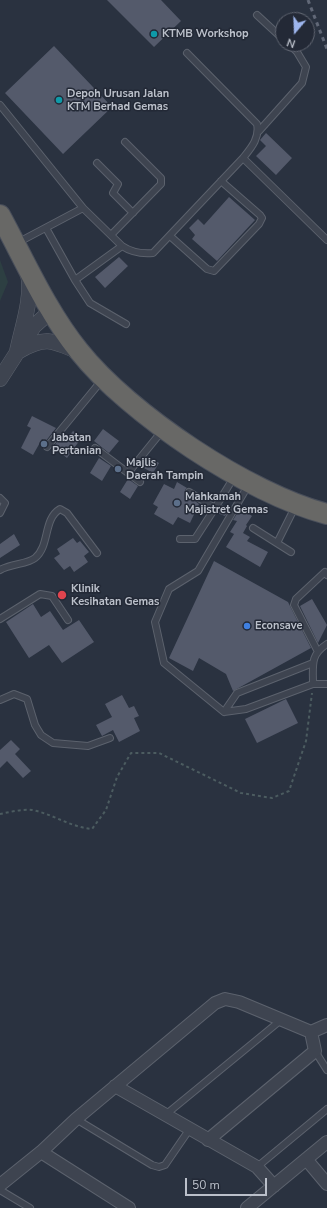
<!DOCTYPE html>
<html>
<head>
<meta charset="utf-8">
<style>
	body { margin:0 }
	#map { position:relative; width:327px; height:1208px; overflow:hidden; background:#2a3240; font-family:"Nunito Sans",sans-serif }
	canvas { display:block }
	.north { position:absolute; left:275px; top:12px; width:40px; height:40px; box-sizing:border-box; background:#232936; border:1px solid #606571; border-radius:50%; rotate:199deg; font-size:11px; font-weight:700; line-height:16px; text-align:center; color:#bbc0ca }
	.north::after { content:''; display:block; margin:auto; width:14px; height:18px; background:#9db5ed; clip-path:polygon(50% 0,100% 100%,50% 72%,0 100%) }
	.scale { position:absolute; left:185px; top:1178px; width:82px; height:18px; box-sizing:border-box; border:2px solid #bbc0ca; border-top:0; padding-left:5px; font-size:12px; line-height:14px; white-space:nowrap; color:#bbc0ca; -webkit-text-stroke:3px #232936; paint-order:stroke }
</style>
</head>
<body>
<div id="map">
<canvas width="327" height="1208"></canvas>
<div class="north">N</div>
<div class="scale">50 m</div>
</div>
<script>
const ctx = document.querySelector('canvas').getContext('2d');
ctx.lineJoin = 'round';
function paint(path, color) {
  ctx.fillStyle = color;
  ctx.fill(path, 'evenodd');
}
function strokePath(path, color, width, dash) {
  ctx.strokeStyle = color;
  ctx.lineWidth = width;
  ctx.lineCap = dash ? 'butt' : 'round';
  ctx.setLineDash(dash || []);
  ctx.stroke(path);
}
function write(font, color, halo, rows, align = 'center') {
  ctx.font = font + ' "Nunito Sans",sans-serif';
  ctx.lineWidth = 3;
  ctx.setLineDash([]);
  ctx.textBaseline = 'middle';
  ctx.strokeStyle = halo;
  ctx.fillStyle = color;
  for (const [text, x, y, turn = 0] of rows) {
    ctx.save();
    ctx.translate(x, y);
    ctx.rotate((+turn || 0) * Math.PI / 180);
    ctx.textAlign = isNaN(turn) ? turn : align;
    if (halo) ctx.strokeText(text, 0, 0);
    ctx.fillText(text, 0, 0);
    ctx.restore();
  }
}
paint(new Path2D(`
	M0,260L8,282L0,301Z`), '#2d3f42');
paint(new Path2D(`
	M107,0H161L181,21L154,47Z
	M54,46L112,107L63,154L5,93Z
	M266,133L292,158L276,175L256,156L266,146L260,140Z
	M229,197L255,220L217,261L192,239L195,235L189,228L198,219L204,225Z
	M119,257L128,266L105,288L95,277Z
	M32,416L56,428L45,442L42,439L33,455L21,448L31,428L27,426Z
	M103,429L119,441L109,453L94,441Z
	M73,431L82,437L67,458L53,447L64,433L69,436Z
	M148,457L159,463L153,473L142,467Z
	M99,458L111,466L102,481L90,473Z
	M128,479L138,486L130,499L120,492Z
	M177,482L187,488L185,490V494L199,504L190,523L178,517L173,525L154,514L158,507L153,504L164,484L174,489Z
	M222,505L229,509L225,516L217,513Z
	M244,510L252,516L246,525L247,526L243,533L250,537L247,541L268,552L260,567L226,547L234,534L230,532L237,521L233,520L238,512L242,514Z
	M14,534L20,545L0,558V544Z
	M73,538L77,543L80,541L89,552L84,556L88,562L74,572L70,566L64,570L54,558L60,554L57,549Z
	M214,561L288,602L311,648L233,691L226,674L199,658L193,671L169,658Z
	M312,599L327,625L318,643L300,606Z
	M33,604L41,617L50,611L63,630L79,620L94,642L62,663L49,645L29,658L6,622Z
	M122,695L129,708L134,706L139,716L134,718L140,731L119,742L113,730L102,736L96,725L112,717L105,704Z
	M286,699L298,723L257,743L245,719Z
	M11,740L20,749L15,754L31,771L23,778L7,761L0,768V750Z`), '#545a6b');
const service = new Path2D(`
	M257,15L283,39
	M0,105L83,208
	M259,131L302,83L306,67L297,52L289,44
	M243,158L327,240
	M97,163L118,184L113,193L133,213
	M46,228L75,280L90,303L126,324
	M111,235L161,184V178L125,142
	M170,236L207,269L214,271L259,224L262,218L260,215L221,181
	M17,243L83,208L122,246C131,252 142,254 153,253L243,158C251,148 260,138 257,124L187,53
	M75,280L122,246
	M47,447L102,380
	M95,448L140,482
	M128,473L162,431
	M249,484L198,571L169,589L155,622L164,663L224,712L246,709L313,684H327
	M0,498L5,503L0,513
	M215,508L234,477
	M253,528L291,552
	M180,539H195L215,508L189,492
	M277,543L295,507
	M0,570C10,564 28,564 35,558C50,546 43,519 60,509L67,513L97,553
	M0,619L40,594L52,596L68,620
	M317,650L294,605L296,599L325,572L327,575
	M313,684C313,665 310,655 327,644
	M0,700L14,694L27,699L35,725L41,735L53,743L88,746L110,738
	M224,712L237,693L313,663
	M315,1051L327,1070
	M164,1116L281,1020
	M76,1119L152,1165L159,1167L165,1165L189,1130
	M257,1167L327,1109
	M0,1190L30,1208`);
const minor = new Path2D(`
	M115,1086L257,1167L274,1186
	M208,1140L315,1051L311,1032
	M41,1152L129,1208
	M306,1159L327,1184
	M0,1185L41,1152L76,1119L215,1003L225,999L239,1002L311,1032L327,1025
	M247,1208L327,1142`);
const tertiary = new Path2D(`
	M19,351C45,336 52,340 79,352
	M17,352C22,327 33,299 28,273
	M0,379L34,326L51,311`);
const trunk = new Path2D(`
	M0,215C25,261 46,310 79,351C129,414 249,494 327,514`);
strokePath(service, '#5c626d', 8);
strokePath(minor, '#5c626d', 14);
strokePath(tertiary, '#5c626d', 16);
strokePath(trunk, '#494f5b', 22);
strokePath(new Path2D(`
	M0,814C10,812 22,809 32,810C53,814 70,827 92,829L106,810L117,777L131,753H159L241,793L272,798L289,791L306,741L312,693`), '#4c5c60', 2, [3, 3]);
strokePath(service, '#3e4450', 6);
strokePath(minor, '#3e4450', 12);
strokePath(tertiary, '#3e4450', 15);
strokePath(trunk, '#686866', 20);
strokePath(new Path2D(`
	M308,0L327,49`), '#616877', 3, [4, 4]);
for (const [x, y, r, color] of [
	[154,34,4,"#0f9aa8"],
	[59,100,4,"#0f9aa8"],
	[44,444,4,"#5c6f8a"],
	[118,469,4,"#5c6f8a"],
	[177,503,4,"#5c6f8a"],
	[62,595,5,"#e0444e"],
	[247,626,4,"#3f7fe0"]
]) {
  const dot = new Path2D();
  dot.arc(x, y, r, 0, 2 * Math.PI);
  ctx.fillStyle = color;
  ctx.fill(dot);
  strokePath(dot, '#232936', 1.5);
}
write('bold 11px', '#bbc0ca', '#232936', [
	["KTMB Workshop",162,34],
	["Depoh Urusan Jalan",67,94],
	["KTM Berhad Gemas",67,107],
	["Jabatan",52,438],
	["Pertanian",52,451],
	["Majlis",126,463],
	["Daerah Tampin",126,476],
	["Mahkamah",185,497],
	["Majistret Gemas",185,510],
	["Klinik",71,589],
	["Kesihatan Gemas",71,602],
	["Econsave",255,626]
], 'left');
</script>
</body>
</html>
